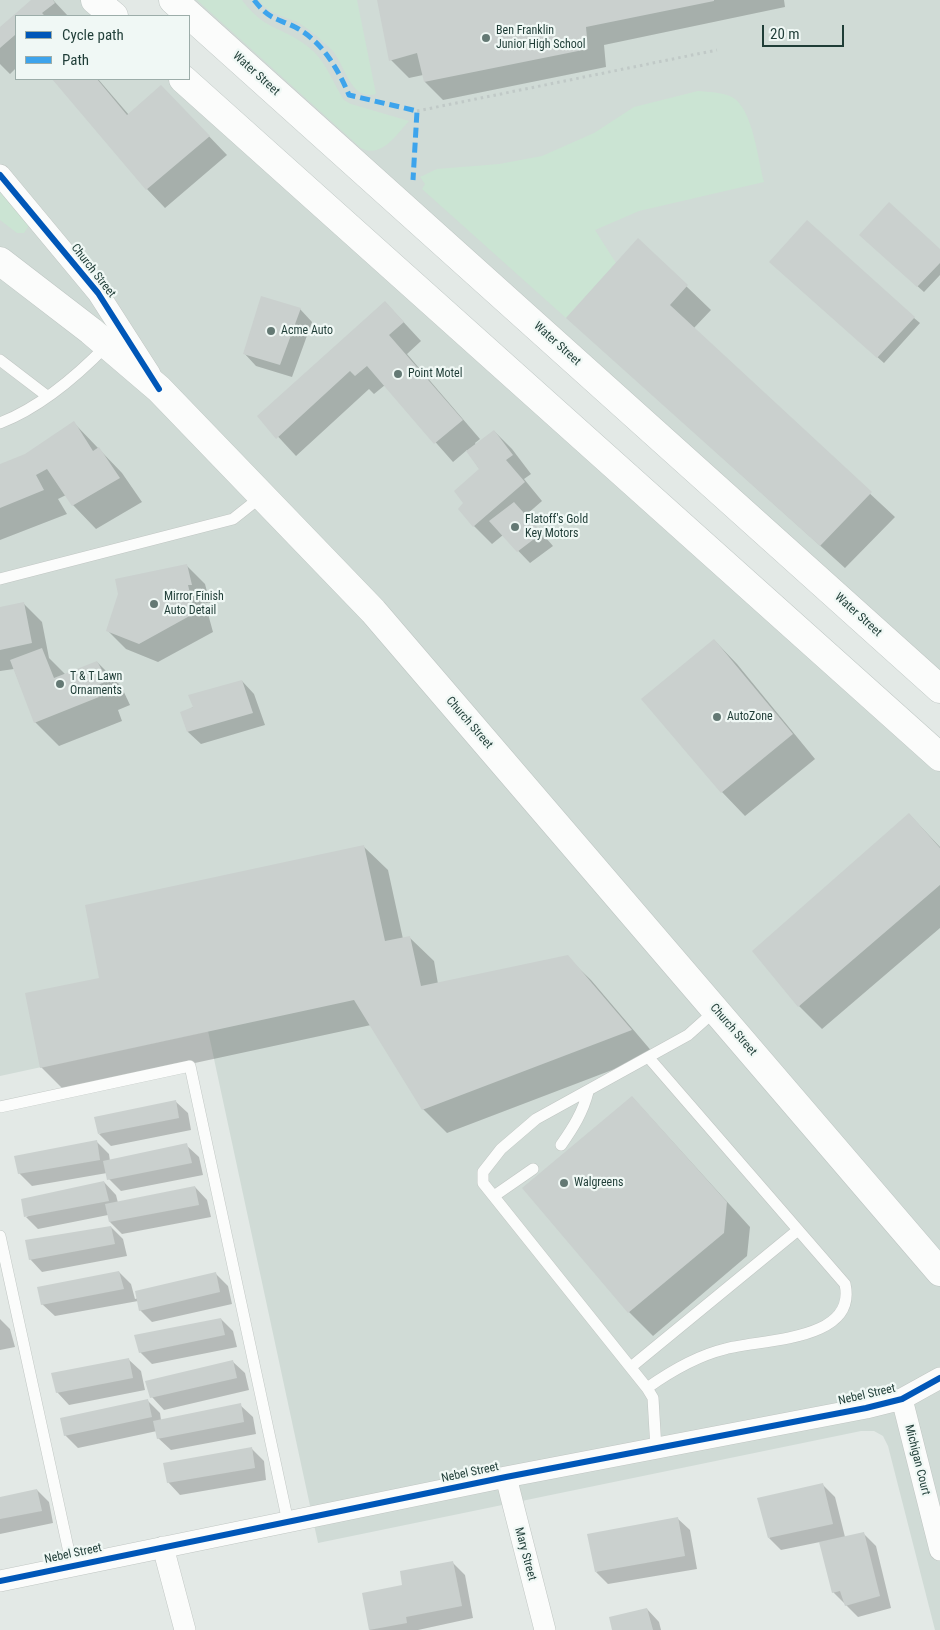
<!DOCTYPE html>
<html>
<head>
<meta charset="utf-8">
<style>
	body { margin:0 }
	#map { position:relative; width:940px; height:1630px; overflow:hidden; background:#e3e9e6; font-family:"Roboto Condensed",sans-serif }
	canvas { display:block }
	.legend { position:absolute; left:15px; top:15px; width:175px; height:65px; box-sizing:border-box; background:#f0f8f5; border:1px solid #9cada9; margin:0; padding:6px 9px; list-style:none; font-size:15px; color:#1f3d37 }
	.legend li { display:flex; align-items:center; gap:10px; height:25px }
	.legend b { width:25px; border:1px solid #9cada9 }
	.scale { position:absolute; left:762px; top:25px; width:82px; height:22px; box-sizing:border-box; border:2px solid #1f3d37; border-top:0; padding-left:6px; font-size:15px; line-height:18px; white-space:nowrap; color:#1f3d37; -webkit-text-stroke:4px #f0f8f5; paint-order:stroke }
</style>
</head>
<body>
<div id="map">
<canvas width="940" height="1630"></canvas>
<ul class="legend">
<li><b style="height:6px;background:#0057b8"></b>Cycle path</li>
<li><b style="height:6px;background:#3da4ec"></b>Path</li>
</ul>
<div class="scale">20 m</div>
</div>
<script>
const ctx = document.querySelector('canvas').getContext('2d');
ctx.lineJoin = 'round';
function paint(path, color) {
  ctx.fillStyle = color;
  ctx.fill(path, 'evenodd');
}
function strokePath(path, color, width, dash) {
  ctx.strokeStyle = color;
  ctx.lineWidth = width;
  ctx.lineCap = dash ? 'butt' : 'round';
  ctx.setLineDash(dash || []);
  ctx.stroke(path);
}
function write(font, color, halo, rows, align = 'center') {
  ctx.font = font + ' "Roboto Condensed",sans-serif';
  ctx.lineWidth = 4.5;
  ctx.setLineDash([]);
  ctx.textBaseline = 'middle';
  ctx.strokeStyle = halo;
  ctx.fillStyle = color;
  for (const [text, x, y, turn = 0] of rows) {
    ctx.save();
    ctx.translate(x, y);
    ctx.rotate((+turn || 0) * Math.PI / 180);
    ctx.textAlign = isNaN(turn) ? turn : align;
    if (halo) ctx.strokeText(text, 0, 0);
    ctx.fillText(text, 0, 0);
    ctx.restore();
  }
}
paint(new Path2D(`
	M0,0H95L114,16H16V79H183L940,757V1630H935L888,1446L883,1436L874,1431H861L318,1543L208,1031L0,1076Z
	M173,0H940V689Z`), '#d0dbd6');
paint(new Path2D(`
	M197,0H242C265,31 281,26 307,46C326,60 332,81 344,100L351,104L409,121C396,135 381,159 361,148Z
	M259,0H357L376,94C350,102 345,63 331,49C320,39 309,28 295,21C282,16 267,13 259,0Z
	M698,91C709,92 721,92 732,97C753,108 758,161 764,182L639,211L595,230L616,263L566,318L422,189L425,184L420,177L437,169L499,164L542,156L594,133L634,107Z
	M0,189L30,224L24,233H17L0,220Z`), '#cbe4d3');
paint(new Path2D(`
	M33,0H53L68,16H16V68L10,74L0,64V28Z
	M379,0H784L785,7L604,45L606,67L443,100L425,82L423,75L409,78L391,60Z
	M54,79H98L129,115L179,105L227,155L165,208L147,189Z
	M638,240L711,310L693,329L895,517L845,568L568,318Z
	M867,241L940,250V275L924,292Z
	M777,268L914,318L920,323L884,363Z
	M385,302L421,341L407,354L480,439L475,443L476,445L494,431L512,449L531,474L524,479L542,501L526,515L553,546L530,563L503,535L492,544L474,526L465,503L480,470L467,450L453,462L385,385L374,394L369,389L296,456L259,416Z
	M300,309L312,322L292,377L256,366L244,353Z
	M74,423L122,473L142,502L96,529L73,505L66,495L58,499L67,514L0,540V465L26,455Z
	M186,565L205,584L210,603H205L213,632L158,662L126,649L107,630Z
	M24,604L42,622L49,658L66,675L97,662L121,686L130,705L118,710L122,721L59,746L35,722L14,669L0,671V608Z
	M714,640L737,664L815,759L745,816L722,792L643,700Z
	M242,681L254,694L265,725L201,744L188,732L182,713Z
	M909,814L940,847V928L822,1029L799,1006Z
	M364,847L388,870L403,939L410,938L434,961L438,984L567,957L591,980L654,1054L447,1133L423,1109L371,1025L65,1091L41,1067L101,979Z
	M632,1097L750,1227L747,1256L653,1336L629,1312L524,1188Z
	M175,1101L188,1113L191,1130L111,1146L99,1134Z
	M96,1141L109,1154L110,1161L186,1145L199,1157L203,1175L121,1191L109,1179L107,1173L32,1186L19,1173Z
	M104,1182L116,1195L118,1203L195,1187L207,1200L211,1217L122,1234L110,1222L108,1215L38,1229L26,1217Z
	M111,1227L123,1239L127,1256L42,1272L30,1259Z
	M119,1272L131,1284L135,1299L216,1274L228,1286L232,1304L152,1322L140,1310L138,1301L55,1316L42,1304Z
	M0,1319L10,1329L15,1347L0,1350Z
	M221,1319L233,1331L237,1347L152,1364L140,1352Z
	M128,1359L141,1371L145,1390L69,1405L57,1392Z
	M232,1361L245,1373L249,1390L164,1410L152,1397Z
	M147,1400L160,1413L161,1420L240,1405L253,1417L256,1434L171,1450L158,1438L157,1431L78,1448L65,1435Z
	M252,1449L264,1461L266,1480L180,1495L168,1482Z
	M823,1485L835,1497L845,1537L863,1533L876,1546L891,1608L858,1617L833,1592L820,1542L781,1550L769,1538Z
	M37,1490L49,1502L53,1523L0,1534V1498Z
	M677,1518L690,1530L697,1569L608,1584L596,1572Z
	M453,1563L465,1575L473,1618L418,1630H370L364,1594L403,1586Z
	M647,1609L659,1622L661,1630H614Z`), '#0003');
paint(new Path2D(`
	M31,0H53L55,3L42,13L45,16H16V36L15,35L0,48V27Z
	M377,0H714V1L586,27L588,49L424,82L417,53L389,61Z
	M52,79H97L127,115L161,85L210,136L146,190Z
	M889,202L940,249V263L917,287L859,235Z
	M807,220L915,317L877,358L769,262Z
	M638,238L688,285L670,305L872,492L820,546L566,318Z
	M261,296L301,308L280,365L243,354Z
	M385,301L404,322L389,335L463,420L434,444L367,366L355,376L350,371L276,439L257,416Z
	M74,421L93,451L99,447L120,478L72,506L47,469L36,475L44,490L0,508V464L25,454Z
	M494,430L513,455L506,460L525,482L473,527L458,509L463,503L454,491L479,469L466,451Z
	M514,502L542,533L517,552L489,521Z
	M187,564L192,585H188L195,613L139,644L106,631L118,594L115,579Z
	M24,602L32,643L0,650V607Z
	M714,639L793,734L721,793L641,699Z
	M42,648L54,678L97,661L108,681L95,686L99,697L34,723L10,660Z
	M242,680L253,713L187,732L180,712L193,707L188,695Z
	M909,813L940,848V885L798,1007L752,951Z
	M364,845L385,941L410,936L421,986L568,955L632,1030L422,1110L354,1000L40,1068L25,993L99,978L85,905Z
	M632,1096L727,1202L724,1233L628,1313L522,1188Z
	M176,1100L179,1118L98,1134L94,1117Z
	M97,1140L100,1160L18,1174L14,1156Z
	M187,1143L192,1163L107,1180L103,1161Z
	M104,1181L109,1201L24,1217L21,1199Z
	M195,1186L199,1205L109,1222L105,1204Z
	M111,1226L115,1244L29,1260L25,1240Z
	M119,1271L124,1289L41,1305L37,1287Z
	M216,1272L220,1292L139,1311L135,1291Z
	M221,1318L225,1335L139,1353L134,1335Z
	M129,1358L133,1378L56,1393L51,1373Z
	M233,1360L237,1378L150,1398L145,1381Z
	M148,1399L152,1417L64,1436L60,1418Z
	M241,1403L244,1422L157,1439L153,1421Z
	M252,1447L255,1468L167,1483L163,1463Z
	M823,1483L833,1524L768,1538L757,1498Z
	M37,1489L42,1511L0,1519V1497Z
	M678,1517L685,1556L595,1572L587,1534Z
	M864,1532L880,1596L845,1606L840,1591L832,1593L819,1542Z
	M453,1561L462,1606L406,1617L407,1623L369,1630L362,1593L402,1585L400,1571Z
	M647,1608L653,1630H612L609,1617Z`), '#cad0ce');
const lane = new Path2D(`
	M0,360L47,396
	M0,423C41,407 77,376 107,345
	M0,579L233,519L262,496
	M0,1107L190,1066L288,1522
	M561,1145C573,1128 583,1112 588,1092
	M494,1196L533,1169
	M0,1236L72,1566
	M631,1367L798,1230
	M647,1388C671,1371 696,1356 725,1349C760,1339 858,1342 845,1284L649,1058
	M656,1449L653,1398L647,1388L483,1183V1172L501,1149L536,1119L688,1035L716,1010`);
const street = new Path2D(`
	M0,175L98,293L150,374
	M902,1399L940,1550
	M506,1477L545,1630
	M163,1547L185,1630
	M0,1581L506,1477L866,1408L902,1399L940,1378`);
const secondary = new Path2D(`
	M95,0L114,16
	M173,0L940,689
	M183,79L940,757
	M0,261L91,331L159,389L373,611L940,1272`);
strokePath(lane, '#c0c6c3', 12);
strokePath(street, '#c0c6c3', 22);
strokePath(secondary, '#bec6c3', 29);
strokePath(new Path2D(`
	M417,111L717,50`), '#c0c9c7', 3, [2.5, 4]);
strokePath(lane, '#fbfcfb', 11);
strokePath(street, '#fbfcfb', 21);
strokePath(secondary, '#fbfcfb', 28);
strokePath(new Path2D(`
	M254,0C270,20 274,17 295,27C322,41 338,69 349,95L417,111L413,180`), '#3da4ec', 5, [10, 5]);
strokePath(new Path2D(`
	M0,175L98,293L159,389
	M0,1581L506,1477L866,1408L902,1399L940,1378`), '#0057b8', 6);
for (const [x, y, r, color] of [
	[486,38,5,"#647974"],
	[271,331,5,"#647974"],
	[398,374,5,"#647974"],
	[515,527,5,"#647974"],
	[154,604,5,"#647974"],
	[60,684,5,"#647974"],
	[717,717,5,"#647974"],
	[564,1183,5,"#647974"]
]) {
  const dot = new Path2D();
  dot.arc(x, y, r, 0, 2 * Math.PI);
  ctx.fillStyle = color;
  ctx.fill(dot);
  strokePath(dot, '#f0f8f5', 2);
}
write('12px', '#1f3d37', '#f0f8f5', [
	["Ben Franklin",496,31],
	["Junior High School",496,45],
	["Acme Auto",281,331],
	["Point Motel",408,374],
	["Flatoff's Gold",525,520],
	["Key Motors",525,534],
	["Mirror Finish",164,597],
	["Auto Detail",164,611],
	["T & T Lawn",70,677],
	["Ornaments",70,691],
	["AutoZone",727,717],
	["Walgreens",574,1183]
], 'left');
write('12px', '#1f3d37', '#f0f8f5', [
	["Water Street",256,74,42],
	["Church Street",93,271,52],
	["Water Street",557,344,42],
	["Water Street",858,615,42],
	["Church Street",469,723,49],
	["Church Street",733,1030,49],
	["Nebel Street",867,1395,-13],
	["Michigan Court",917,1460,76],
	["Nebel Street",470,1473,-12],
	["Nebel Street",73,1554,-12],
	["Mary Street",525,1554,75]
]);
</script>
</body>
</html>
